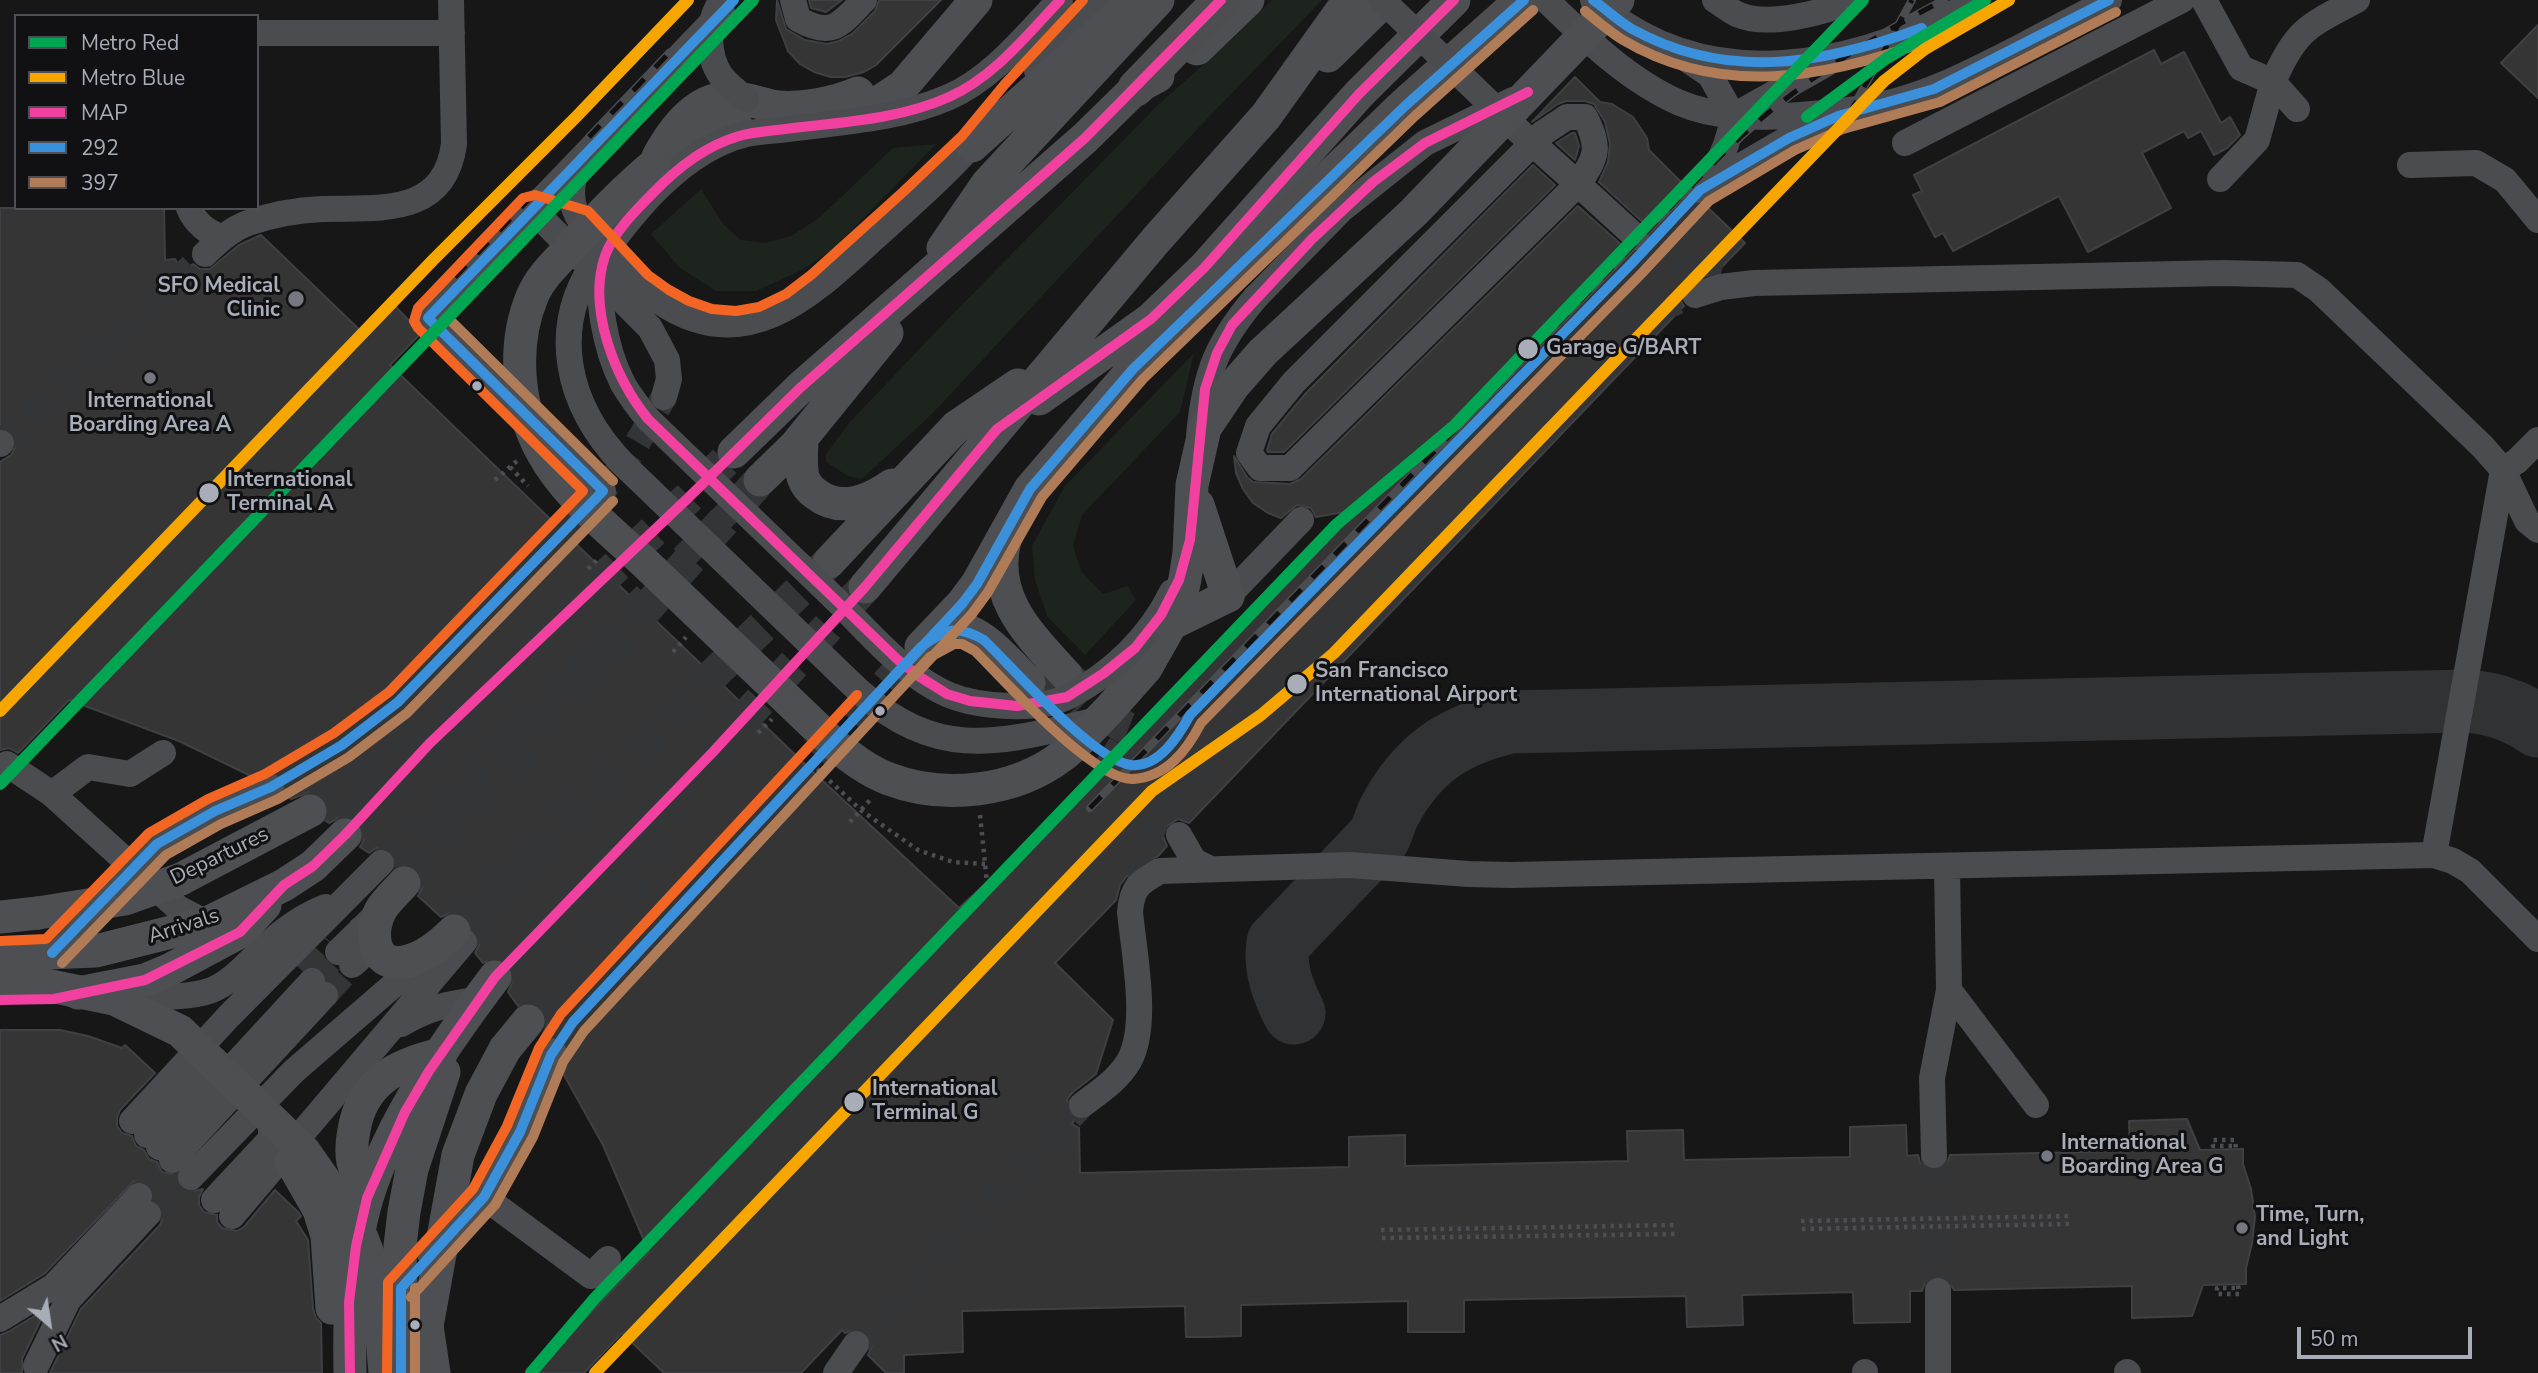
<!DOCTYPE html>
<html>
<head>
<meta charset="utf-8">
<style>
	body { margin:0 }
	#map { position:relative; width:2538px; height:1373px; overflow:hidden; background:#171717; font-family:"Nunito Sans",sans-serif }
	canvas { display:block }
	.legend { position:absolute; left:14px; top:14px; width:245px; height:196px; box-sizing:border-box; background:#111113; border:2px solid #4d4f55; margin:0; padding:9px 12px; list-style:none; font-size:21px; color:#a8adb8 }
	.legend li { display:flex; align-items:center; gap:14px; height:35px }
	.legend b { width:35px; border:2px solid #4d4f55 }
	.north { position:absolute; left:14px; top:1289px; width:70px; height:70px; -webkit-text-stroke:5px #111113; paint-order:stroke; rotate:151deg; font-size:19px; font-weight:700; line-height:28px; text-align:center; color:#a8adb8 }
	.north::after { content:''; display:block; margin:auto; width:24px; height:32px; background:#a8adb8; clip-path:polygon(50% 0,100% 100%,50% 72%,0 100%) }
	.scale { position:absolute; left:2297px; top:1327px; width:175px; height:32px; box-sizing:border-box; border:4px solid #a8adb8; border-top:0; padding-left:9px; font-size:21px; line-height:24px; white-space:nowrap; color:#a8adb8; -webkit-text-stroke:5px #111113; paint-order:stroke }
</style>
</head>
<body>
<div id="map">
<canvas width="2538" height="1373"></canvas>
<ul class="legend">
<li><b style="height:9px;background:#00a651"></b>Metro Red</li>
<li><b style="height:9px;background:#f7a600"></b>Metro Blue</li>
<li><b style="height:9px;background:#f240a1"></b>MAP</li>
<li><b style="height:9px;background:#3a90db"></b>292</li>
<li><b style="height:9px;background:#b07c57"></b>397</li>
</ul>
<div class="north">N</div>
<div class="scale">50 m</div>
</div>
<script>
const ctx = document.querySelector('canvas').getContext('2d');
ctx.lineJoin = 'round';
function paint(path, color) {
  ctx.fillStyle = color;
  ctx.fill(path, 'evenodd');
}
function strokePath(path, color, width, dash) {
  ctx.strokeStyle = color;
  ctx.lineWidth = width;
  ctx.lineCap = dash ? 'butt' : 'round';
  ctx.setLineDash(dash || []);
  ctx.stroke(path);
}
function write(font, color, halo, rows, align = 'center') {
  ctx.font = font + ' "Nunito Sans",sans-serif';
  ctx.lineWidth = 6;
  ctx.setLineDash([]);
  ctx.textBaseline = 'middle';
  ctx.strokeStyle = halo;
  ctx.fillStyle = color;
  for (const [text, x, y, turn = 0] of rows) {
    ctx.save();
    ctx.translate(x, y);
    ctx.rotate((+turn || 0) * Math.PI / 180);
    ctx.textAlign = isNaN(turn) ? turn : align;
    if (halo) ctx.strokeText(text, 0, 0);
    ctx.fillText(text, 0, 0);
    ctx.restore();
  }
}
paint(new Path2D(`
	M1272,0H1322L1204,122L933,413L862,479L848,476L826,462V454L850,422L948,319L1158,105L1230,41Z
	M936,144L833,249L802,270L756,291H716L680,268L651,234L701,189L724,225L741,240L765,243L791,236L819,218L893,148Z
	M1194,353L1180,412L1082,515L1073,546L1081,571L1103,594L1128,586L1136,600L1085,655L1047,616L1035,580L1032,546L1065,486Z`), '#1d241e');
strokePath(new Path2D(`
	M1294,1013C1283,991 1274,968 1278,943L1379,837C1383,829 1385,820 1389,812C1417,759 1453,735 1510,722L2466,701C2493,703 2517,711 2538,726`), '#313233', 63);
const building = new Path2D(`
	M777,0L786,29L805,40L827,44L839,41L852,34L875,11L879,0H941L876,65L864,72L845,77H831L814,72L800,64L788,51L776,20Z
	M809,0H842L826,12L811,8Z
	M2538,25V98L2501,63Z
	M2154,50L2161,64L2184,52L2221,123L2230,117L2240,135L2227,148L2214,155L2201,131L2188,138L2184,131L2142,153L2171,208L2088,252L2059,196L1953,251L1943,233L1935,237L1913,195L1922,191L1914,175Z
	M1575,77L1600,102L1612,104L1633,117L1647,138L1649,150L1685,186V196L1690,202L1698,206L1705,205L1745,243L1717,272L1684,284L1680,292V300L1684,306L1189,823L1178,819L1166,827L1163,836L1167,846L1158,856L1138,866L1127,876L1120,885L1116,900L1055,963L1113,1020L1096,1074L1073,1092L1067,1099V1108L1075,1119L1072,1124L1079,1128L1080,1173L1349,1167V1137L1405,1135V1166L1628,1161L1627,1131H1637L1683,1130L1684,1160L1850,1157V1127L1906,1125L1907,1156L1918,1155L1920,1163L1926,1168L1935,1171L1947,1163L1950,1155L2130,1151L2129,1121L2187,1119L2200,1150L2243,1149V1164L2251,1189L2255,1217L2252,1243L2246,1268V1284L2203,1285L2192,1316L2132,1318V1286L1954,1290L1946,1278L1937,1275L1925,1283L1922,1291H1910V1322L1854,1323L1853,1292L1742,1295L1743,1325L1687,1327L1686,1296L1464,1300V1332H1408V1301L1241,1305V1336L1208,1337H1186L1185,1306L962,1311L963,1352L904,1355V1373H886L868,1355L872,1346L870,1337L864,1331L857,1328L845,1333L842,1330L801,1373H664L622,1333L584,1373H533L649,1252L603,1145L564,1075L570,1053L567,1044L558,1037L549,1036L540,1039L547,1025L546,1014L541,1007L532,1002L518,1006L508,992L514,979L512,969L507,962L497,958L483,963L475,953L479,945V937L468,918L459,912L449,913L441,917L418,896L423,886L422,878L417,869L407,864L396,866L393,852L386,848H376L369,853L360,847L364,840L363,830L359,822L351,817H340L329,823L326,821L329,812L327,803L320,794L310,792L291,799L284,795L286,781L280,774L272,771L253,777L179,741L69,700L18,753L9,748L0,750V462L11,455L16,446L13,432L0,428V208H164L165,260L175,259L182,271L193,264L200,269H210L239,245L261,235L364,334L393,304L421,333L390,365L809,768L959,908L997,873L1002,878L1355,510L1316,517L1311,508L1297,505L1281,518L1268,513L1253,503L1243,489L1236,473L1234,456L1247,477L1253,482L1290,484L1301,479L1578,206L1626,249L1640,252L1648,247L1651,233L1647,226L1599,182L1608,162L1610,144L1605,122L1594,104L1585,101H1566L1558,104L1532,122Z
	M1572,133H1575L1579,146L1575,160L1556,143Z
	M1533,165L1555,185L1284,452H1268L1267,450L1272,434L1306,393Z
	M0,1030H60L88,1036L122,1048L125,1045L155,1073L120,1110L117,1118V1126L122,1133L132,1136L136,1146L144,1150L149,1159L157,1162L162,1172L176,1175V1182L181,1189L188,1192L203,1189L199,1197V1205L204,1212L217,1215V1222L222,1228L237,1231L244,1227L275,1190L298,1212L301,1216L296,1221L308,1240L313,1309L316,1318L321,1323L322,1373H50L81,1309L160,1225L163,1218V1210L154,1200V1192L150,1185L142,1181H134L44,1274L0,1301Z
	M46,1309L22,1359V1373H0V1335L8,1332Z`);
paint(building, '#353536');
strokePath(building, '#3f4043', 2);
strokePath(new Path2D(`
	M1632,263H1672L1721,274
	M1,443L205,254
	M1190,715L1632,263L1700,190
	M271,787L342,745L398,702L603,491L632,452L664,397
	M381,863L760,480
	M1140,883L1146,842L1161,814L1200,764L1622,331L1647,313L1695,295
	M464,942L577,807
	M298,967L325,937
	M312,981L338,952
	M325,995L352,965
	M1934,1155L1938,1291
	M139,1196L172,1160
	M148,1214L191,1177
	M856,1344L1082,1105`), '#343537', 26, [26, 13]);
strokePath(new Path2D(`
	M1066,675C1105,714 1135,758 1190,715
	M1029,683C1058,713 1089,756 1132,765C1166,759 1175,743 1190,715
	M310,811L360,778L416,734
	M345,835L430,743L687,499L734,452
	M404,883L760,480
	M454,931L577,807L829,562
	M495,977L713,752L865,587
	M528,1021L592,941L677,808
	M551,1055L573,1022L921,647`), '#343537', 33, [33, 17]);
strokePath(new Path2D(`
	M510,467L528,486
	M495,480L518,460
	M588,569L600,557
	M673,652L686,637
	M758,733L772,719
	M817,769L862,811L918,850L953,862L985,864
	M980,815L987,883
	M850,822L871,799
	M2232,1146H2213V1140H2235L2236,1149
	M1801,1221L2068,1216
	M1802,1229L2069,1224
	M1381,1230L1677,1225
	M1382,1238L1677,1234
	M2235,1288H2217V1294H2239L2238,1284`), '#4d4e52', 4.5, [3.5, 5]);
strokePath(new Path2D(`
	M793,0L798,19C832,38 840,25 864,0
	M1546,0C1585,38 1629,81 1680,103C1718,119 1759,118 1800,115C1828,113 1856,110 1884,104C1930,94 1973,71 2015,50C2046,33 2078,17 2109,0
	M1593,0C1707,101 1858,67 1978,0
	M1715,0C1723,5 1730,11 1739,15C1768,27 1824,13 1852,0
	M2204,0L2241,68L2273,82L2257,140L2220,179
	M257,33H452
	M1685,58L1710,75L1733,116C1729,145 1718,166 1700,190
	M1037,71L1102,0
	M2297,109L2273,82C2296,29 2308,26 2357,0
	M1737,114L1826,64
	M1543,133L1294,382L1258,426L1249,453L1260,468H1290L1578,184L1636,237
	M1905,143L2182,0
	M578,163C561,212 582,224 614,258C629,274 643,290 660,302C746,360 812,295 873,239C911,205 951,170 984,131
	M2410,165L2476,163L2505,180L2538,220
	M1708,185L1789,138L1831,119
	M189,208C196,224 206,231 222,238
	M532,209L650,328L667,360L669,379L664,397
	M205,254C217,242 231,229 248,223C271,215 298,210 322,209C377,207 444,218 454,144L451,0
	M1695,295L1721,287L1754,283L2224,273L2297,275L2319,290L2483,447L2503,470L2527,521L2538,530
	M1256,297L1342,209L1425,143L1513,100
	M0,444L1,443
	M603,491L428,318L722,12
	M1228,596L1301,520
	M7,764L52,794L88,767L130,774L163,753
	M52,794L178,908L207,923
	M1179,835L1194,861L1210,869
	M2434,855L2503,470L2517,461L2538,440
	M338,952L382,909
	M52,953L157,844L215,811L271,787
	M352,965L358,960L361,929
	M1949,990L2036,1105
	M113,997C142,996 185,1000 212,990C232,982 247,963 263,949C282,931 302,916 326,907
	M401,1024C428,1008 447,1004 477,1000
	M1082,1105C1099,1092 1118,1080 1129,1061C1149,1026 1134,953 1130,912C1132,887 1139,883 1160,871L1350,865L1468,874L1511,875L2434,855L2453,861L2470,871L2538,939
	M132,1121L229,1016L381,863
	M159,1147L312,981
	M1934,1155L1932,1078L1949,990L1947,866
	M172,1160L325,995
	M191,1177L294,1071L426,957
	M484,1197L591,1276L608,1259
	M232,1216L464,942
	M0,1319L54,1286L139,1196
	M36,1366L68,1300L148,1214
	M1865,1372V1373
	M2127,1372L2128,1373
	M836,1373L856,1344
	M1938,1373V1291`), '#4b4c50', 26);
strokePath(new Path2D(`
	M1197,49L1248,0
	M1328,56L1385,0
	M836,116L871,107L903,86L976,0
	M972,146L1126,8
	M658,157C673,129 698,95 735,98C750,99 764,105 778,107C803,109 835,103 858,93
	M654,165L688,144L737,127
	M943,248L987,184L1158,0
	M1039,399L1151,319L1204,268L1359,94L1454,0
	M802,438C802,450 800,464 803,477C805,483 810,490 816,494C840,513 869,501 892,485
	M734,452L800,388L1085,138L1136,88L1158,76
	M760,480L796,445L887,333
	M1005,540C990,598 1030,635 1066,675
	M829,562L956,427L1018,385
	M865,587L1156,240L1266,116L1349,0
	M928,642C934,638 940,633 947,630C976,620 1010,665 1029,683
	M921,647L962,604L977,584L1030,489L1133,369L1149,347
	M1108,711L1146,668L1171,624L1228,596
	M181,879L310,811
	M404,883C397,891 388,899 382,908C369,928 371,968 404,962C422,959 441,944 454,931
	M0,917L38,913
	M0,955L96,951L207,923L284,885L313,866L345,835
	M78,993L145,980L169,970L240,932L265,905
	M505,1049L528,1021
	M291,1161L319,1210L327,1236L332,1308
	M367,1198C363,1186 356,1174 353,1162C351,1152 352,1140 354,1130C362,1082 397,1064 441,1054
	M433,1252L484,1197L520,1132L551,1055
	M427,1326L434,1373
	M350,1373C349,1314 350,1255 367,1198C391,1120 446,1042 495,977
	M401,1373L402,1324L400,1246L404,1212L412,1169L444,1072`), '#4d4f52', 33);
strokePath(new Path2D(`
	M1136,88L1221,0
	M1133,369L1405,106L1524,0`), '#4e4e51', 37);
const rail = new Path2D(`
	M589,137L669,53
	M1827,139L1852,109L1912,0
	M455,277L535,193
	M1090,808L1688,189C1707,170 1726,150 1746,132C1805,79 1874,36 1944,0`);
strokePath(rail, '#4b4c4f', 8);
strokePath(rail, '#111113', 5, [16]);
strokePath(new Path2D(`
	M722,0C707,21 706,54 721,76C728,85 737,92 746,99
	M1060,0C1026,35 994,77 949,97C899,119 842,122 788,129C775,131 760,131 746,134C713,142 685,162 661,185C647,198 611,239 605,255C593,292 606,351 623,384C630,396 639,408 648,419C709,478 770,537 832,596C867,630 903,675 949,695C979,707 1039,712 1069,696C1113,673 1150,637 1172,592
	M1382,0L1522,134L1578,184C1598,156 1600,147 1585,117H1567L1543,133
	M601,253C546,325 566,406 625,466L859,691C941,763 1001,742 1098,720
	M1199,435C1205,374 1216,344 1256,297
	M147,1135L209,1072L219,1071L227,1075
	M214,1200L271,1139V1121L265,1111`), '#4b4c50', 26);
strokePath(new Path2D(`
	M654,165C624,190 597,218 571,247C557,262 540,277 532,297C512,345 517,407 542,452C566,496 610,530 646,564C709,624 772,684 834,744C851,758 868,771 889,779C944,800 1015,792 1062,756C1079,743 1093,726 1108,711
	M1198,505L1228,596
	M1171,624L1180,601L1185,579L1189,553L1192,485L1205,428L1234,385L1263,352L1414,212L1618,0
	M38,913L125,899L181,879
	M0,986L41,984L114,999L180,1031L304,1151L347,1213L362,1238L372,1264L378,1290L385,1373
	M427,1326L458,1155L481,1094L505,1049`), '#4d4f52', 33);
strokePath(new Path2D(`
	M1060,0C1027,35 994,77 949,97C900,119 845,122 793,128C774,131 754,131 736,137C704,147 676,169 653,193C636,210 613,233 605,256C587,309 615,378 648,419L898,660L920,677L947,694L970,701L1017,706L1067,697L1104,673L1135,648L1161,615L1179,580L1190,540L1205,389L1217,353L1232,325L1312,239L1373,182L1425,143L1528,92
	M0,1000L54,999L145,980L240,932L284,885L313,866L345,835L430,743L687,499L800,388L1085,138L1221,0
	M350,1373L349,1302L356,1246L367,1198L405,1112L429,1071L495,977L713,752L865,587L997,429L1151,319L1204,268L1359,94L1454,0`), '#f240a1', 10);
strokePath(new Path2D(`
	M1593,0C1606,9 1618,21 1632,29C1728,82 1824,64 1922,28
	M603,491L428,318L734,0
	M905,665L962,604L977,584L1030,489L1133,369L1405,106L1524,0
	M52,953L157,844L215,811L271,787L342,745L398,702L603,491
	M401,1288L484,1197L520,1132L551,1055L573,1022L921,647C945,629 957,624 984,640C1014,669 1093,760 1131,765C1159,768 1179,735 1190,715L1632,263L1700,190L1789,138L1838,116L1934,89L2109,0
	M401,1288V1373`), '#3a90db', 10);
strokePath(new Path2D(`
	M1585,11C1597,21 1610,32 1623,40C1721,98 1826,78 1927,41
	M613,481L448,318L744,10
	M915,675L972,614L988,592L1042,497L1143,379L1415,116L1533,10
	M62,963L166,855L221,824L278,799L349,757L407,713L613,501
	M415,1288V1373
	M411,1297L495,1205L533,1137L563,1062L584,1031L930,657L954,644H962L975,651C1004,680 1094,781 1133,779C1167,777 1187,750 1201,723L1642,273L1709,201L1795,150L1843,129L1940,102L2116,12`), '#b07c57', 10);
strokePath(new Path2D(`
	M0,941L46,939L149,833L208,799L265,774L334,733L389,692L583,491L418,328L414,321L418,308L523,198L535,195L588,211L648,275L669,290L689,301L712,309L736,311L759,307L786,294L811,275L903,192L962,136L1005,84L1083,0
	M387,1373L388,1282L473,1189L507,1126L539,1048L561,1014L857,695`), '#f26522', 10);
strokePath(new Path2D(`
	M1807,117L1887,58L1985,0
	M0,784L753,0
	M531,1373L595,1298L1337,524L1455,425L1863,0`), '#00a651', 12);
strokePath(new Path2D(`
	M0,711L433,260L577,116L688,0
	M595,1373L1152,791L1261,715L1334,653L1884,81L1925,49L2009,0`), '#f7a600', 12);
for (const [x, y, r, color] of [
	[296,299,9,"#757880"],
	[1528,349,11,"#a8adb8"],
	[150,378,7,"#757880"],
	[477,386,6,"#a8adb8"],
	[209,493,11,"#a8adb8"],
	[1297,684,11,"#a8adb8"],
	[880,711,6,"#a8adb8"],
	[854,1102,11,"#a8adb8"],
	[2047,1156,7,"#757880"],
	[2242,1228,7,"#757880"],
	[415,1325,6,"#a8adb8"]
]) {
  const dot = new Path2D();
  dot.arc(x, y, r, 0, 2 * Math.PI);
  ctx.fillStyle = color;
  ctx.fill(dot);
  strokePath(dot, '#111113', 2.5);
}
write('bold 21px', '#a8adb8', '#111113', [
	["SFO Medical",280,287,"right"],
	["Clinic",280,311,"right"],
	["International",150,402,"center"],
	["Boarding Area A",150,426,"center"],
	["International",2061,1144],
	["Boarding Area G",2061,1168],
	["Time, Turn,",2256,1216],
	["and Light",2256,1240]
], 'left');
write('bold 21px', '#a8adb8', '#111113', [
	["Garage G/BART",1546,349],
	["International",227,481],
	["Terminal A",227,505],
	["San Francisco",1315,672],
	["International Airport",1315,696],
	["International",872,1090],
	["Terminal G",872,1114]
], 'left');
write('21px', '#a8adb8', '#111113', [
	["Departures",220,857,-26],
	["Arrivals",184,927,-18]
]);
</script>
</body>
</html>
